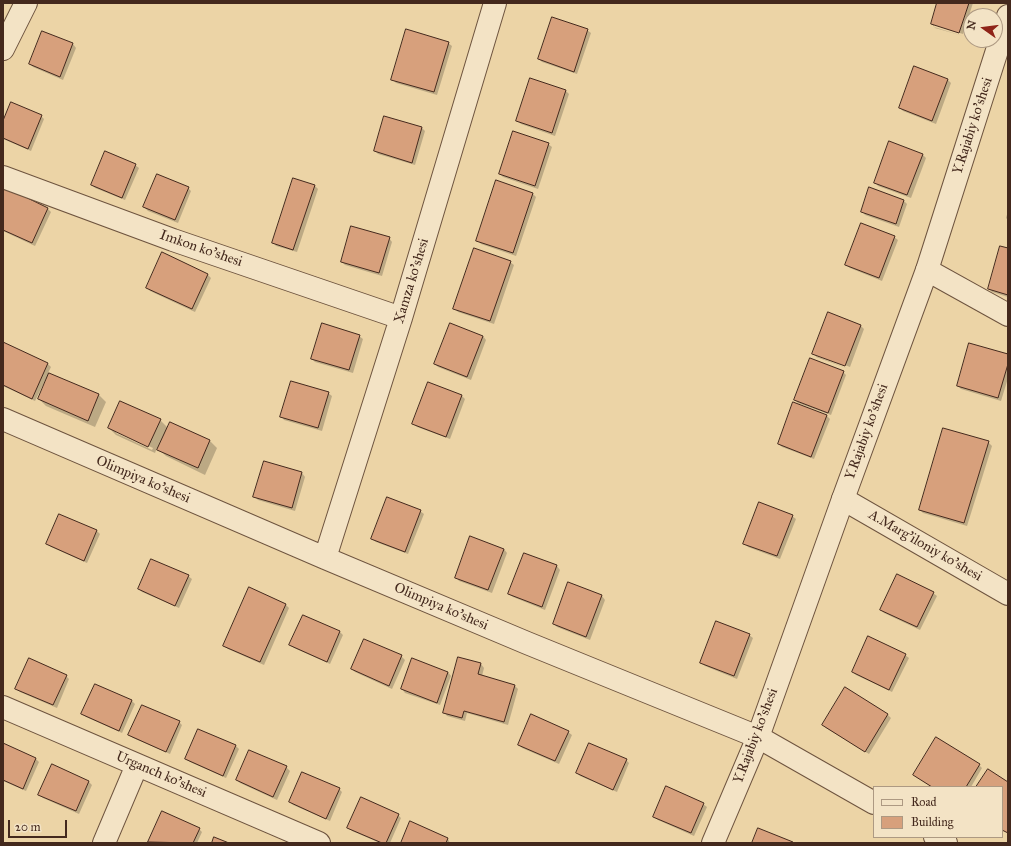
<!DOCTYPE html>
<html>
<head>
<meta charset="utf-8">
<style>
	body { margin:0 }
	#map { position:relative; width:1011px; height:846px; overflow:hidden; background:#ecd4a6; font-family:"IM FELL Great Primer",serif }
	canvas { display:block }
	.frame { position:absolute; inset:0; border:4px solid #44291d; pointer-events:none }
	.legend { position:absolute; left:873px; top:786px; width:130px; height:52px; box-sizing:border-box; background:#f3e3c5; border:1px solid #ad9982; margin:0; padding:5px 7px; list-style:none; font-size:12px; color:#44291d }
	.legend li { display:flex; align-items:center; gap:8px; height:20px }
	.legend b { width:20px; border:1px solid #ad9982 }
	.north { position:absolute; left:963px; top:8px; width:40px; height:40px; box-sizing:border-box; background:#f3e3c5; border:1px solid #ad9982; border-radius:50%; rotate:284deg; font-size:11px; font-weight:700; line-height:16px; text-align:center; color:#44291d }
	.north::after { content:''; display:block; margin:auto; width:14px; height:18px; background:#8f2418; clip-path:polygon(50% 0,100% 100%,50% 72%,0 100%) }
	.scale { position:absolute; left:8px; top:820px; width:59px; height:18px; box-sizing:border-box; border:2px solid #44291d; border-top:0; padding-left:5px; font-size:12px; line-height:14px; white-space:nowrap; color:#44291d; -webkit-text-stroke:3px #f3e3c5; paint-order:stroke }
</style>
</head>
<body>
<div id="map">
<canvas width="1011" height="846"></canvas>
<div class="frame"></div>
<ul class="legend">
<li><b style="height:5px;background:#f3e3c5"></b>Road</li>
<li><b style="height:11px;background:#d7a07c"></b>Building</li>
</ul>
<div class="north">N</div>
<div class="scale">20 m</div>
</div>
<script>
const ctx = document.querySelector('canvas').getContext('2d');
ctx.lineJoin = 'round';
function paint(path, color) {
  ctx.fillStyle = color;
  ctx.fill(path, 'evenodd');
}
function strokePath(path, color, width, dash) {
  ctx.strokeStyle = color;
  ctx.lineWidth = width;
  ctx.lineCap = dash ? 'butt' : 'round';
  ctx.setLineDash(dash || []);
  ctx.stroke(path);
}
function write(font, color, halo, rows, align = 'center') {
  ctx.font = font + ' "IM FELL Great Primer",serif';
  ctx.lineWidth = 3;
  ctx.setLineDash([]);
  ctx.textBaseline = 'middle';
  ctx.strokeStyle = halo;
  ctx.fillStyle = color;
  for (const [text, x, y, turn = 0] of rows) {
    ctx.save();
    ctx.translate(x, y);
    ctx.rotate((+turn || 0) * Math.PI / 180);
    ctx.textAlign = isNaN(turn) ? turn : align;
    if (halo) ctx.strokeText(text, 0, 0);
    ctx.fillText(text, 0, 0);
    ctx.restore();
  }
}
paint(new Path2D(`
	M938,3H973L963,34L934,25V27L963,36L935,28L932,24Z
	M587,30L591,33L577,74L542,62L539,59Z
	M43,32L73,44L76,48L63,80L33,67L30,64Z
	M448,43L452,46L437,95L396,83L392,79Z
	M915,68L948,80L951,83L936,124L903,111L900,108Z
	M566,91L569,94L555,136L521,124L517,121Z
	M41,116L44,119L31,151L3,139V123Z
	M385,117L422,128L425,131L415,165L378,154L375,151Z
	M548,144L552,147L538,189L503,177L500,174Z
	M923,155L926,158L911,198L878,186L875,182Z
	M135,165L139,168L125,200L95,188L92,185Z
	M314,185L318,189L297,252L276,246L273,242Z
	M3,187L48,209L51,212L35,246L3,231Z
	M188,188L191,191L178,223L148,211L144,207Z
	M533,194L536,197L516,256L481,244L477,240Z
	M903,200L907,204L899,227L865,215L862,211Z
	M1008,211V220L1006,218Z
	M894,237L898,240L882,281L850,268L846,265Z
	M389,238L392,242L382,276L345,265L342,262Z
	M1008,249V297L992,292L989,289Z
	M163,254L208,275L211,278L195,312L150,291L147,287Z
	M510,262L514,265L494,324L458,312L454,308Z
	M861,326L864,329L850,367L816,354V356L813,353Z
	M359,336L363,339L353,373L315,362L312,359Z
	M483,336L486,340L471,380L438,367L435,364Z
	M3,343L48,364L51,367L48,373L99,395L106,402L95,427L46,406L39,399L48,380L46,379L35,401L3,386Z
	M1008,355V378L1001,401L961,389L958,386Z
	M816,356L849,369L816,357Z
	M843,372L846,375L831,415L798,403L795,400Z
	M328,393L332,396L322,431L284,420L281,416Z
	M462,396L465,399L450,439L417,427L414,424Z
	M827,416L830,419L814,459L782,447L779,444Z
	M160,420L168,428L170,423L210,441L217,448L205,475L166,456L157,448L155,453L116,435L109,428ZM116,431L153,448L152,450L116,433Z
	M988,442L992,446L967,526L923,513L920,510Z
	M302,473L305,477L295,511L258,500L254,496Z
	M420,511L424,514L408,554L376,542L372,539Z
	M60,515L97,531L100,534L87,563L51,547L47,544Z
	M792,516L796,519L780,559L748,547L745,544Z
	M504,549L507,553L492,593L459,581L456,577Z
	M524,554L557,566L560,570L545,610L513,597L509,594Z
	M188,576L192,579L179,608L142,592L139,589Z
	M569,584L602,596L605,600L590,640L557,627L554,624Z
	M933,593L937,596L920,630L884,613L881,610Z
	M285,604L289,608L264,665L228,649L224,646Z
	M303,616L340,632L343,635L330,664L294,648L290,645Z
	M749,635L753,638L737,679L705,666L701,663Z
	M905,655L909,658L892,692L856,675L853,672Z
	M401,656L405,660L392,689L355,672L352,669Z
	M459,658L481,664L484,668L482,676L514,685L518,689L508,725L467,713L465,721L447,716L444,712Z
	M413,660L448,672L451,676L440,705L405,693L402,689Z
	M66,676L69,679L57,708L20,692L17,689Z
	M95,685L132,701L135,704L122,733L86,717L82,714Z
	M845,689L888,715L891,718L869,754L826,728L823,725Z
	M179,722L182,725L170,754L133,738L129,735Z
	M568,732L572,735L559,764L522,748L519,745Z
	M3,744L36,759L39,762L26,791L3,781Z
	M236,746L239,749L226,778L190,762L186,759Z
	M626,760L629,763L617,792L580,776L577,773Z
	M979,765L982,768L971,787H932L914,775Z
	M52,766L89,782L92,785L79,814L43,798L39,795Z
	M286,767L290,771L277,800L240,783L237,780Z
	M339,789L342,792L330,821L293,805L290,802Z
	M703,804L707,807L694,836L658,820L654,817Z
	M398,815L401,818L390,843H380L352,831L349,827Z
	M199,829L202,832L197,843H151L150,842Z
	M448,839L450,843H402Z`), '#0003');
const building = new Path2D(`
	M937,3H969L959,33L931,24Z
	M552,17L588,29L574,72L538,59Z
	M406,29L449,42L434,92L391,80Z
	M42,31L73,43L60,77L29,64Z
	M914,66L948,79L932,121L899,108Z
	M530,78L566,90L552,133L516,121Z
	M11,102L42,115L28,149L3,138V121Z
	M384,116L422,127L412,163L374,151Z
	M513,131L549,143L535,186L499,174Z
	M889,141L923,154L907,195L874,183Z
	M105,151L136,164L122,198L91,185Z
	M157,174L189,187L175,220L143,207Z
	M293,178L315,185L293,250L272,243Z
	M496,180L533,193L513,253L476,241Z
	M3,186L48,208L32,243L3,230Z
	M869,187L904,200L896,224L861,212Z
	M861,223L895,236L879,278L845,265Z
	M351,226L390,237L379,273L341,262Z
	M1000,246L1008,248V295L988,289Z
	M474,248L511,261L490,321L453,309Z
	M162,252L208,274L192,309L146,288Z
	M828,312L861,325L845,366L812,354Z
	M322,323L360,335L349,370L311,359Z
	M450,323L483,336L467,377L434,364Z
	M3,342L48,363L32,399L3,385Z
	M969,343L1008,354V364L998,398L957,386Z
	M810,358L844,371L828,413L794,400Z
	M49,373L99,394L88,421L38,399Z
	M291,381L329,392L318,428L280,417Z
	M428,382L462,395L446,437L412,424Z
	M120,401L161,419L148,447L108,428Z
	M793,402L827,415L811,457L778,444Z
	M170,422L210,440L198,468L157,450Z
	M943,428L989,441L964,523L919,510Z
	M264,461L302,472L292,508L253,497Z
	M387,497L421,510L405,552L371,539Z
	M759,502L793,515L777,556L743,544Z
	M59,514L97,530L84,561L46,544Z
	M470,536L504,549L488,590L455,578Z
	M524,553L557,565L542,607L508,594Z
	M151,559L189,575L175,606L138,589Z
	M897,574L934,592L917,627L880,610Z
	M568,582L602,595L586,637L553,624Z
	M249,587L286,604L260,662L223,646Z
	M303,615L340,631L327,662L289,645Z
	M716,621L750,634L734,676L700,663Z
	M868,636L906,654L889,690L852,672Z
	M364,639L402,655L389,686L351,669Z
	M458,657L481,663L478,674L515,685L504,722L464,711L462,718L443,713Z
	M29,658L67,675L53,705L15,689Z
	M412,658L448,672L437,703L401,689Z
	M95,684L132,700L119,731L81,714Z
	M845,687L888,714L865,752L822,725Z
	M142,705L180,721L166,752L128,735Z
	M531,714L569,731L555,761L518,745Z
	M198,729L236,745L223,776L185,759Z
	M936,737L980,764L966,787H932L913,775Z
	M3,743L36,758L23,789L3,780Z
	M589,743L627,759L613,790L576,773Z
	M249,750L287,766L273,797L236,780Z
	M52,764L89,781L76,811L38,795Z
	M988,769L1008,782V833L1002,830V787H976Z
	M302,772L340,788L326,819L289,802Z
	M666,786L704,803L691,833L653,817Z
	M361,797L399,814L386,843H382L347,828Z
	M162,811L200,828L193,843L148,842Z
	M410,821L448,838L446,843H401Z
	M758,828L793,842V843H752Z
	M214,837L229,843H212Z`);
paint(building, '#d7a07c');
strokePath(building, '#44291d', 1);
const minor = new Path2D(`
	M3,49L26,3
	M3,177L173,240L401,318
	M927,270L1008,315
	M3,419L325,558L527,643L758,737L874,803
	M843,499L1008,594
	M325,558L401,318L495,3
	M3,707L319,843
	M935,837L946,843
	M104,843L137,765`);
const tertiary = new Path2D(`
	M713,843L758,737L843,499L927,270L1008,16`);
strokePath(minor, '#6e543f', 24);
strokePath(tertiary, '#6e543f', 24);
strokePath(minor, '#f3e3c5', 22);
strokePath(tertiary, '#f3e3c5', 22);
write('14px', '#44291d', '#f3e3c5', [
	["Y.Rajabiy ko'shesi",973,126,-72],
	["Imkon ko'shesi",201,249,19],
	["Xamza ko'shesi",412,281,-73],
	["Y.Rajabiy ko'shesi",867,432,-70],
	["Olimpiya ko'shesi",143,480,23],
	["A.Marg'iloniy ko'shesi",925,546,30],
	["Olimpiya ko'shesi",441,607,23],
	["Y.Rajabiy ko'shesi",756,736,-69],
	["Urganch ko'shesi",161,775,23]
]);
</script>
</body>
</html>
